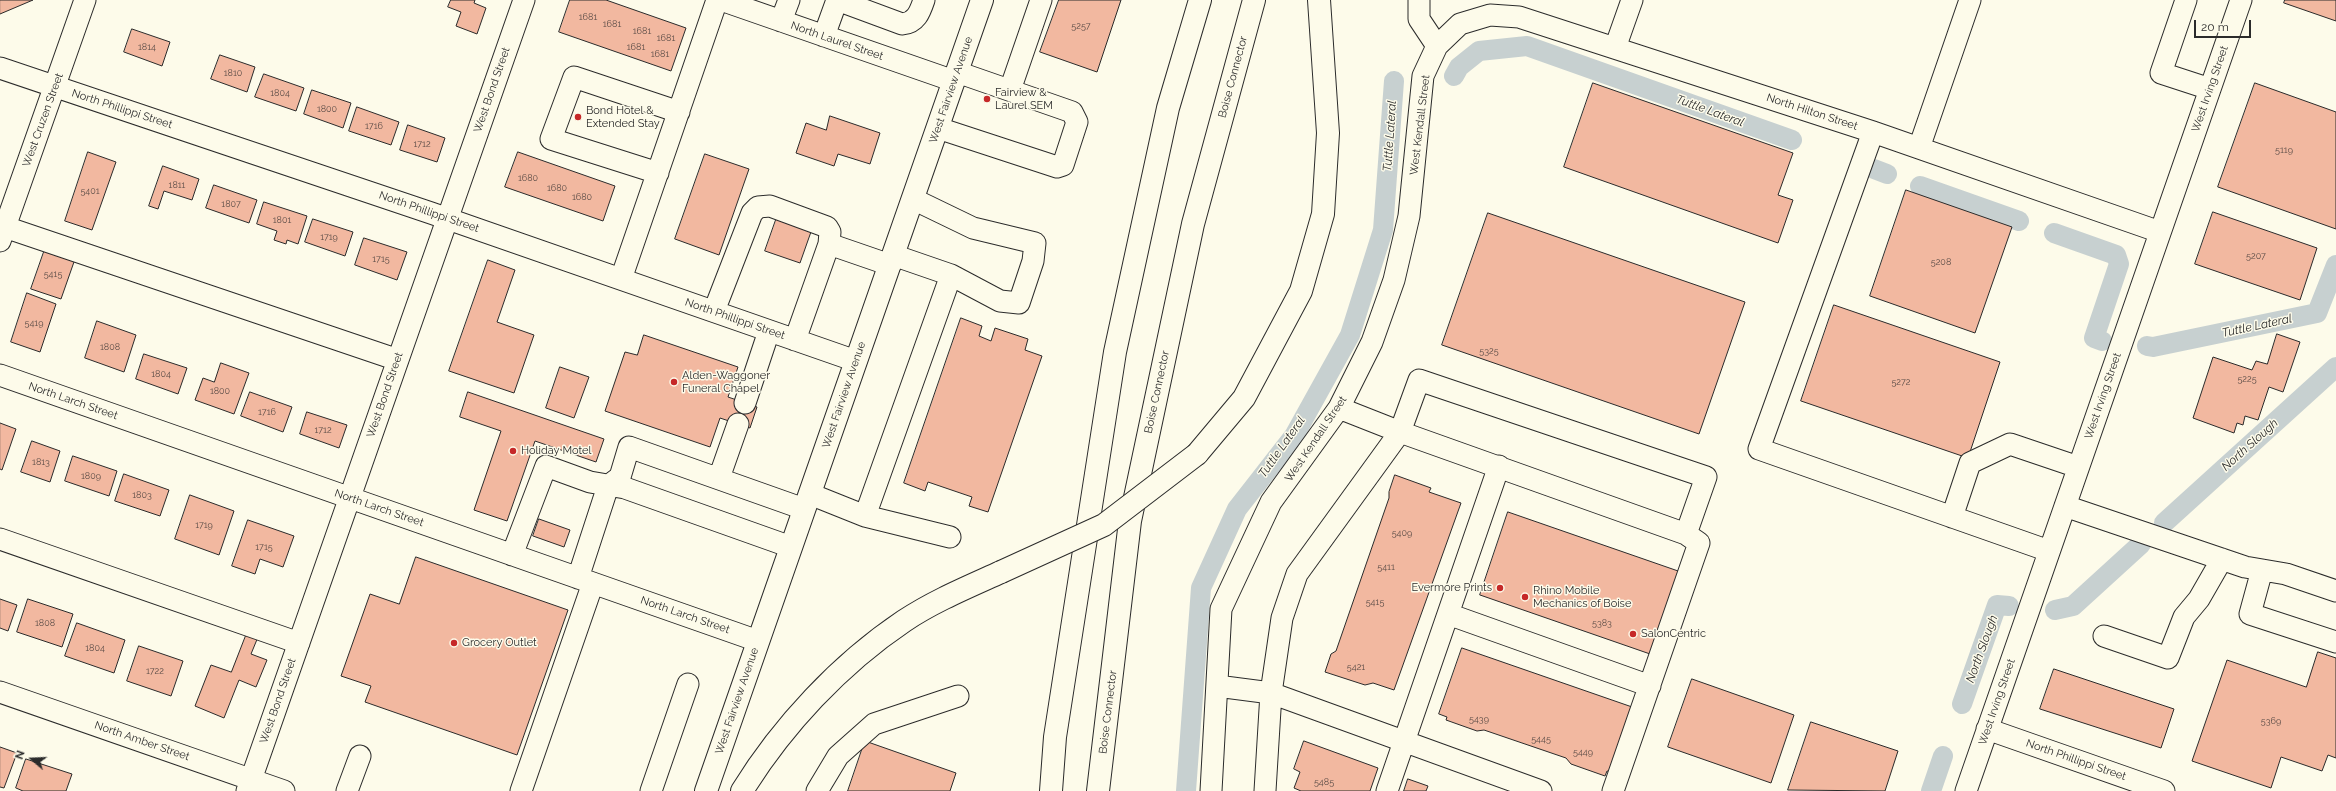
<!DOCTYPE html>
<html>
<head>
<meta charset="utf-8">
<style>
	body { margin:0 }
	#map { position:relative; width:2336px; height:791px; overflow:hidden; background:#fdfbea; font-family:Raleway,sans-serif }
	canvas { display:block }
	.north { position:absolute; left:12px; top:739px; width:40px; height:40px; -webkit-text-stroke:3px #fdfbea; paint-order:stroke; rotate:289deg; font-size:11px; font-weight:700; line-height:16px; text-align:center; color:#2b2b2b }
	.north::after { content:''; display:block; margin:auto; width:14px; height:18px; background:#2b2b2b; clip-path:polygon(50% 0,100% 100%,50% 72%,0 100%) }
	.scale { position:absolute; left:2194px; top:20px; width:57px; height:18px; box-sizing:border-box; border:2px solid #2b2b2b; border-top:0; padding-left:5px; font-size:12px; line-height:14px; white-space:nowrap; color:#2b2b2b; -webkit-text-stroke:3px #fdfbea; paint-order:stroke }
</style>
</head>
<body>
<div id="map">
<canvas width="2336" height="791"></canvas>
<div class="north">N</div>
<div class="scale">20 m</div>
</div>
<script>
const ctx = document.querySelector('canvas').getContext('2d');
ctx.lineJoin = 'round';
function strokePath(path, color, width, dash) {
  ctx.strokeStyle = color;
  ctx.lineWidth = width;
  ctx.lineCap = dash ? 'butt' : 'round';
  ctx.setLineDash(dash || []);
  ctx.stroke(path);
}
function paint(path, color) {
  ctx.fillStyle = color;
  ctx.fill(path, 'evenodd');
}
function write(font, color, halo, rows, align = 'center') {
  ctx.font = font + ' Raleway,sans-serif';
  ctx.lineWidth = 3;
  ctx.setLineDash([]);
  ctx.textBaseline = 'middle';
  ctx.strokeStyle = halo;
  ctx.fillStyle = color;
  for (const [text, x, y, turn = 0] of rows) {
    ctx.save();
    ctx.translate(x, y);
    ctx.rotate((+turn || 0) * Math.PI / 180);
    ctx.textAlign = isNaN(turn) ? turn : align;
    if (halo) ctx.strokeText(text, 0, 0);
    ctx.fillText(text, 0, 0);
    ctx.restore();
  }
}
strokePath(new Path2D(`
	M1454,76L1459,67L1479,51L1527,46L1792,140
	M1874,169L1887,174
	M1920,186L2019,221
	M2054,233L2116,255L2119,264L2094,338L2102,341
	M2147,346L2153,347L2317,313L2336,265
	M2164,523L2336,367
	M2055,610L2073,606L2141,544
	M1962,704L1997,605L2009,606
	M1186,791L1201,588L1237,509L1294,436L1350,335L1383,230L1394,81
	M1931,791L1943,756`), '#c7d0d0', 20);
const building = new Path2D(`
	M0,0H33L0,14Z
	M451,0H475L474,3L486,8L477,34L456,26L461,12L448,7Z
	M570,0H606L686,28L671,71L559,32Z
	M1059,0H1121L1097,72L1040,52Z
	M2285,0H2336V21L2284,3Z
	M132,29L170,42L162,66L124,52Z
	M220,55L255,67L247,92L211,79Z
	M264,74L304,88L296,111L255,97Z
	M1593,83L1793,153L1778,195L1793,200L1778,243L1564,167Z
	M2255,83L2336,112V229L2218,187Z
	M312,90L351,103L343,128L304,114Z
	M357,107L399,122L391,145L349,131Z
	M830,116L880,133L870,164L838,154L834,166L796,153L806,123L826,130Z
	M408,125L445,138L437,162L400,150Z
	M88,152L116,162L92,230L65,221Z
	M518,152L615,186L603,221L505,187Z
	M705,154L749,169L719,255L675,239Z
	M163,166L199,179L192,200L164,191L158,209L149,206Z
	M214,185L257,200L249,223L206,208Z
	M1906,190L2012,227L1975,333L1870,296Z
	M264,202L307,216L298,244L287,240L286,244L274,240L277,231L257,224Z
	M2213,212L2317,248L2300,300L2195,264Z
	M1488,213L1745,302L1699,434L1442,345Z
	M777,217L812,229L800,263L765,251Z
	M313,219L353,232L345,256L305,242Z
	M364,238L407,252L397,280L355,265Z
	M45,249L75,259L61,299L31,289Z
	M488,260L515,270L497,322L534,335L514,393L449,371Z
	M27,293L56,304L40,352L11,342Z
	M1834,305L2000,362L1968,458L1801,401Z
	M961,318L982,326L979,336L991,341L995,328L1028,339L1025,350L1042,356L988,512L969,506L972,497L928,482L925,491L904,483Z
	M97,321L136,335L124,372L85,358Z
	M2277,334L2300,342L2283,392L2269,387L2258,420L2245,416L2243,425L2237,423L2234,433L2193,418L2213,357L2252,370L2256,361L2267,364Z
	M644,335L738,367L728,397L757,407L750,428L720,418L710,447L605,411L625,352L637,355Z
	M144,354L187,368L178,394L136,379Z
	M221,363L249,373L234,414L195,400L203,378L214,382Z
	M560,367L589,377L574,418L546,408Z
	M250,392L292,407L283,432L241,416Z
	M468,392L604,439L596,462L535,441L507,521L474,510L501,431L460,417Z
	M307,412L347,425L339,448L300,434Z
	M0,423L16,429L2,470L0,469Z
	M32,441L60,451L50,482L21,472Z
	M73,456L117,471L109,496L65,481Z
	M124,474L169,490L160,516L115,501Z
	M1395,475L1431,488L1429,492L1461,503L1394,690L1373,683L1365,685L1325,672L1331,654L1336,651L1389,498V492Z
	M190,495L234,511L219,555L175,539Z
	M1508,512L1681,572L1653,655L1480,595Z
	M539,519L570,530L564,547L533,536Z
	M248,520L294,536L283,567L260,559L255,574L232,566Z
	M416,557L568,610L517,755L365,702L371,686L341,676L370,594L399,604Z
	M0,599L17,605L8,631L0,628Z
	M28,599L73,614L62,647L17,632Z
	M77,623L125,640L114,673L65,656Z
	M247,633L258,637L251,654L267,660L256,687L239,680L224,718L195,706L211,665L231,672Z
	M139,646L183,661L171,696L127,681Z
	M1462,648L1635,708L1612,772L1607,771L1605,776L1571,764L1566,758L1484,730L1477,731L1446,720L1447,717L1439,714Z
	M2318,652L2336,658V758L2328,755L2322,771L2281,757L2271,788L2192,761L2227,660L2306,687Z
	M2054,669L2174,709L2161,748L2040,709Z
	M1692,679L1794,715L1771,783L1668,747Z
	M1811,722L1898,751L1885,791L1788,790Z
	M865,741L956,773L950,791H848Z
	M1304,741L1378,768L1370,791H1301L1294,788L1300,772L1294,769Z
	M0,747L17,753L4,788L0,787Z
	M26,759L72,774L66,791H23L16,788Z
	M1408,779L1428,786L1426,791H1404Z`);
paint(building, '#f2b8a0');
strokePath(building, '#2b2b2b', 1);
const minor = new Path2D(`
	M721,0L954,81
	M837,0L902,24C916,23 920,12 924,0
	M1419,0V19L1437,46
	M2186,0L2161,73L2210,89
	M781,21L789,0
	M824,36L837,0
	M1615,48L1632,0
	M0,68L431,213L856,361
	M1010,90L1041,0
	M938,128L1057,167L1063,165L1077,122L1072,112L957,72
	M1873,132L1759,449L2049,551
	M1919,148L1970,0
	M658,173L551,139L574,77L679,112
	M913,199L973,228L1035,243L1033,261L1019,303L1000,301L951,275
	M5,227L398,360
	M0,241L85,0
	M829,244L890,265
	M621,279L717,0
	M714,311L752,213L758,207L770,206L827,227L830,232L829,244L795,340
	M0,375L758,641
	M745,403L769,331
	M1339,408L1400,432L1686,534
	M719,478L738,424
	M810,494L865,516L951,275L893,255
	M2065,506L2245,567L2286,574L2336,591
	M865,516L950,537
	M1952,517L1970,463L2010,444L2078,467
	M0,539L299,643
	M512,555L546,466L590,482L625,488L791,547
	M2262,570L2250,614L2336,642
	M578,578L608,486L620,477L629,447L804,509
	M1448,614L1650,686
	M2104,636L2168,658L2184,617L2199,599L2222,559
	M1217,686L1271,693L1541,791
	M0,692L284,791
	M1987,729L2164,791
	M247,791L524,0
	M347,791L360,756
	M521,791L593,583
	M651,791L688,684
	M817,791L838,756L874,724L958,696
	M1211,791L1221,609L1271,502L1339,408L1372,342L1394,280L1409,216L1423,76L1437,46L1460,24L1490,15L1519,17L1873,132L2160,232
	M1265,791L1271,693L1282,618L1297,574L1400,432L1419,380L1706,477L1686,534L1699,543L1613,791
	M1387,791L1499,466
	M1966,791L2241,0`);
const major = new Path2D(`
	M706,791L982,0`);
const highway = new Path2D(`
	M1197,454L1244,398L1301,291L1323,214L1328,133L1319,0
	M742,791C782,726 840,664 904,621C934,601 968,587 1001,572
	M1051,791L1055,737L1115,352L1168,108L1200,0
	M1098,791L1130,521L1193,224L1254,0`);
strokePath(minor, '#2b2b2b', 23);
strokePath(major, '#2b2b2b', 24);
strokePath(highway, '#2b2b2b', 24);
strokePath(minor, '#fdfbea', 21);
strokePath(major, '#fdfbea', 22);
strokePath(highway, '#fdfbea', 22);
const highwayBridge = new Path2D(`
	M1001,572L1104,525L1197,454`);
strokePath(highwayBridge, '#2b2b2b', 24, []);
strokePath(highwayBridge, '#fdfbea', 22);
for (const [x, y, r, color] of [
	[987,99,4,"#c62828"],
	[578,117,4,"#c62828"],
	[674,382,4,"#c62828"],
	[513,451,4,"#c62828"],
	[1500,588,4,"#c62828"],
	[1525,597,4,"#c62828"],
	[1633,634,4,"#c62828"],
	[454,643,4,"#c62828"]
]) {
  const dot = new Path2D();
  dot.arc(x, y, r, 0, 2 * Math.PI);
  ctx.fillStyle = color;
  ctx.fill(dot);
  strokePath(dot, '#fdfbea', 1.5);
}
write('9px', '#5d4e48', null, [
	["1681",588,17],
	["1681",612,24],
	["5257",1081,26],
	["1681",642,31],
	["1681",666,38],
	["1814",147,47],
	["1681",636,47],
	["1681",660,54],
	["1810",233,73],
	["1804",280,93],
	["1800",327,109],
	["1716",374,126],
	["1712",422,144],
	["5119",2284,150],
	["1680",528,178],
	["1811",177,185],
	["1680",557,188],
	["5401",90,191],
	["1680",582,197],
	["1807",231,204],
	["1801",282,220],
	["1719",329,237],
	["5207",2256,256],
	["1715",381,259],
	["5208",1941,262],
	["5415",53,274],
	["5419",34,323],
	["1808",110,347],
	["5325",1489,351],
	["1804",161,374],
	["5225",2247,379],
	["5272",1901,382],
	["1800",220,391],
	["1716",267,412],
	["1712",323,430],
	["1813",41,462],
	["1809",91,476],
	["1803",142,495],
	["1719",204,525],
	["5409",1402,533],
	["1715",264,547],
	["5411",1386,567],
	["5415",1375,602],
	["1808",45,623],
	["5383",1602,623],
	["1804",95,648],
	["5421",1356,667],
	["1722",155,671],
	["5439",1479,719],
	["5369",2271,721],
	["5445",1541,739],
	["5449",1583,752],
	["5485",1324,782]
]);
write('11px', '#2b2b2b', '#fdfbea', [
	["North Laurel Street",837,41,19],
	["Boise Connector",1233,77,-75],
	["West Irving Street",2210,89,-71],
	["West Bond Street",492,90,-71],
	["West Fairview Avenue",951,90,-71],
	["North Phillippi Street",122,109,18],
	["North Hilton Street",1812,112,18],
	["West Cruzen Street",43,120,-70],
	["West Kendall Street",1420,125,-83],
	["North Phillippi Street",429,212,19],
	["North Phillippi Street",735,319,19],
	["Boise Connector",1157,392,-78],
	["West Bond Street",385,395,-71],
	["West Fairview Avenue",844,395,-71],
	["West Irving Street",2103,396,-71],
	["North Larch Street",73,401,19],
	["West Kendall Street",1316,439,-56],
	["North Larch Street",379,508,19],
	["North Larch Street",685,615,19],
	["West Bond Street",278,701,-71],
	["West Fairview Avenue",737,701,-71],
	["West Irving Street",1997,702,-71],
	["Boise Connector",1108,712,-83],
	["North Amber Street",142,741,19],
	["North Phillippi Street",2076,760,19]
]);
write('11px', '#2b2b2b', '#fdfbea', [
	["Fairview &",995,93],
	["Laurel SEM",995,106],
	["Bond Hotel &",586,111],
	["Extended Stay",586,124],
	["Alden-Waggoner",682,376],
	["Funeral Chapel",682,389],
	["Holiday Motel",521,451],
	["Evermore Prints",1492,588,"right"],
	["Rhino Mobile",1533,591],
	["Mechanics of Boise",1533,604],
	["SalonCentric",1641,634],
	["Grocery Outlet",462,643]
], 'left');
write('italic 12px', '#2b2b2b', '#fdfbea', [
	["Tuttle Lateral",1710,111,20],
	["Tuttle Lateral",1390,136,-86],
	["Tuttle Lateral",2257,326,-12],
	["North Slough",2250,445,-42],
	["Tuttle Lateral",1282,447,-55],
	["North Slough",1982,649,-70]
]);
</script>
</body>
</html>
